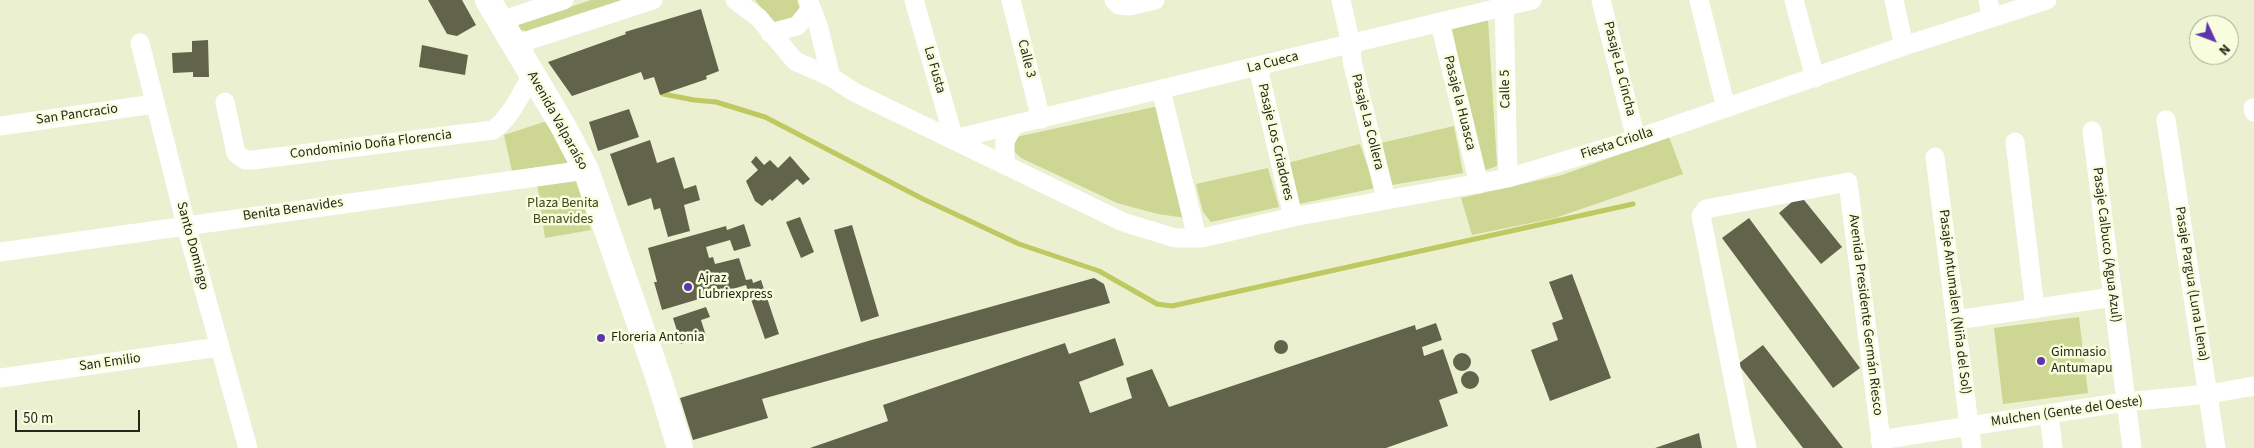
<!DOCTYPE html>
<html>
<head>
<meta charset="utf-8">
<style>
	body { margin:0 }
	#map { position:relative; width:2254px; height:448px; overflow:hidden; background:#ebf0d1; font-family:"Source Sans 3",sans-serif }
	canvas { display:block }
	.north { position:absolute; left:2189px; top:15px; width:50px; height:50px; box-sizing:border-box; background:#f8fdde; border:1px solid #a4a790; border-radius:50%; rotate:133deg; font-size:14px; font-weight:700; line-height:20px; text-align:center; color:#25271b }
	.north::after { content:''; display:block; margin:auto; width:18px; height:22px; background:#5f35ad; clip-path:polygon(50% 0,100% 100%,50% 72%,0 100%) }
	.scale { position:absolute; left:15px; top:410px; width:125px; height:22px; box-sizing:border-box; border:2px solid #25271b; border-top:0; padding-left:6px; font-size:15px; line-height:18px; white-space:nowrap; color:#25271b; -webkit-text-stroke:4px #f8fdde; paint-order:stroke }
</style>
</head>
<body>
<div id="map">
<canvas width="2254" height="448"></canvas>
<div class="north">N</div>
<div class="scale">50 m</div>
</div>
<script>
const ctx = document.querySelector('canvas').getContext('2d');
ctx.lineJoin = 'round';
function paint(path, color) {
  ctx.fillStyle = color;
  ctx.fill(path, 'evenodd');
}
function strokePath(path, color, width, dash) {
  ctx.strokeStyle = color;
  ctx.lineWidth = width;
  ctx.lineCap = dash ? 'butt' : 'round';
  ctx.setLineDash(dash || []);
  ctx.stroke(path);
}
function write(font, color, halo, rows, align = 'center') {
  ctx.font = font + ' "Source Sans 3",sans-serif';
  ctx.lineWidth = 5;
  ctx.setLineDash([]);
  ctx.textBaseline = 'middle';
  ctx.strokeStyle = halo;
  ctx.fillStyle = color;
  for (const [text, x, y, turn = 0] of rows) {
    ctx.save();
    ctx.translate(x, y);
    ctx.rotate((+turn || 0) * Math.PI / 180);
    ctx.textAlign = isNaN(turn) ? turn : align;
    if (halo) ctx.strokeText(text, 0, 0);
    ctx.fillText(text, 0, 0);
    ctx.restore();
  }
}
paint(new Path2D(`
	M591,0H622L525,32L524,30L519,31L516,25Z
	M755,0H797L800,10L792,21L777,27Z
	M1488,20L1497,166L1483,171L1452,29Z
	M1159,106L1186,218L1158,214L1117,203L1021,158L1015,152L1011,144L1016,137Z
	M547,121L569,163L512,171L504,135Z
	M1454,126L1463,173L1392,185L1381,143Z
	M1669,137L1683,174L1555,218L1472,235L1461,198L1562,175Z
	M1360,144L1375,188L1299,204L1288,163Z
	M1268,168L1279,207L1211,222L1203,212L1196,184Z
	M576,180L591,230L545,238L537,183Z
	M2079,317L2088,393L2003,404L1994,328Z`), '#cdd692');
strokePath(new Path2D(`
	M661,90L663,94L694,100L716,102L765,117L923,199L1019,244L1099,271L1157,304L1172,306L1633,204`), '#bfc961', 5);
paint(new Path2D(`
	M428,0H462L476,25L457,36L447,34Z
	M701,9L719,71L706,76L707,79L660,95L654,77L644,80L641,72L572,96L548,62L626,34L625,32Z
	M208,40L209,77H193V72L173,73L172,53L192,52V41Z
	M422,45L468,55L465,75L419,67Z
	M629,109L639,137L598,151L589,122Z
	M650,140L657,163L674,157L684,189L696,185L700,200L684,205L690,231L668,237L660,208L654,210L651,198L628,206L610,154Z
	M756,156L764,165L770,160L778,168L790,156L810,179L803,185L797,179L772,201L770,199L762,206L755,201L746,181L758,170L751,162Z
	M1800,195L1842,247L1821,264L1779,213Z
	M800,217L814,252L801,258L786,222Z
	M1749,218L1860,368L1833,388L1722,238Z
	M744,224L751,246L734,251L730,240L706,247L709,258L713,257L715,264L739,258L746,280L752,279L753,283L761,280L779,334L765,339L746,285L662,310L654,282H657L648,248L726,226L727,230Z
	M852,225L879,316L861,322L834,230Z
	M1572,274L1611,378L1550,401L1531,350L1558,340L1552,323L1563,319L1549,282Z
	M1094,278L1104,284L1110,303L762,399L768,418L693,440L680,398L868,341Z
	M706,307L710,317L701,320L706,336L681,344L673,318Z
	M1436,323L1442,340L1422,347L1424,356L1443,349L1458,393L1439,400L1448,426L1386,448H810L888,421L883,405L1065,343L1069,354L1115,338L1124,365L1079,382L1090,413L1132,398L1126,378L1152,369L1169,407L1415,325L1416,330Z
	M1274 347a7 7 0 1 1 14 0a7 7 0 1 1-14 0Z
	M1763,345L1843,448H1803L1738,364Z
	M1453 362a9 9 0 1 1 18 0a9 9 0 1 1-18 0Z
	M1461 380a9 9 0 1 1 18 0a9 9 0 1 1-18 0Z
	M1699,433L1702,448H1655Z`), '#61644a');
strokePath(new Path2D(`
	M735,0L759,18L795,61L831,77L854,92L1123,222L1175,238H1202L1293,217L1508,178L1636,139L1904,46L2047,0
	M808,0L818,25L831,77
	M914,0L954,139L1532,0
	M1011,0L1041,119
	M1114,0L1119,5L1130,6L1155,0
	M1341,0L1351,44L1352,61L1386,199
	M1504,0L1508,178
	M1601,0L1636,139
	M1699,0L1726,108
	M1794,0L1815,78
	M1894,0L1904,46
	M1988,0L1992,18
	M500,21L564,0
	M1440,23L1479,184
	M770,33L797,26L811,9
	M140,43L186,225L248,448
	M514,45L653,0
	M1258,67L1293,217
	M1161,90L1197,238
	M225,102L236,153L245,160H253L493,130C511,117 521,94 532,75
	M2253,108L2254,112
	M2166,120L2216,448
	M0,126L154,104
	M2092,131L2132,448
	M2015,142L2035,309
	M1935,157L1972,448
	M1005,164V141L1014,125
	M0,252L586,170
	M1956,320L2113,297
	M0,378L219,347
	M2049,414L2053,448
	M1880,440L2125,402L2209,394L2254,386
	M1747,448L1701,216L1706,209L1848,182L1882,448`), '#fff', 19);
strokePath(new Path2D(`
	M488,0L563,126L586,170L660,382L680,448`), '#fff', 26);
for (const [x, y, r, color] of [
	[688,287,5,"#5f35ad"],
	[601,338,5,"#5f35ad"],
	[2041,361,5,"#5f35ad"]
]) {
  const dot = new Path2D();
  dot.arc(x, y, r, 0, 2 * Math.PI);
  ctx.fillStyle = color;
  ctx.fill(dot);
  strokePath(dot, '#f8fdde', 2);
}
write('14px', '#25271b', '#f8fdde', [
	["Calle 3",1026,59,76],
	["La Cueca",1273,63,-14],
	["Pasaje La Cincha",1619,69,76],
	["La Fusta",934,70,74],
	["Calle 5",1506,89,-91],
	["Pasaje la Huasca",1459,103,76],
	["San Pancracio",77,115,-8],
	["Avenida Valparaíso",557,121,61],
	["Pasaje La Collera",1367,122,76],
	["Pasaje Los Criadores",1275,142,77],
	["Fiesta Criolla",1617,144,-18],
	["Condominio Doña Florencia",371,145,-7],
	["Benita Benavides",293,210,-8],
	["Pasaje Calbuco (Agua Azul)",2106,245,83],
	["Santo Domingo",192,246,75],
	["Pasaje Pargua (Luna Llena)",2191,284,81],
	["Pasaje Antumalen (Niña del Sol)",1954,302,83],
	["Avenida Presidente Germán Riesco",1865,315,83],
	["San Emilio",110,363,-8],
	["Mulchen (Gente del Oeste)",2067,412,-8]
]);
write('14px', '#43481c', '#f8fdde', [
	["Plaza Benita",563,204],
	["Benavides",563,220]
]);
write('14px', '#25271b', '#f8fdde', [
	["Ajraz",698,279],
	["Lubriexpress",698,295],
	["Floreria Antonia",611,338],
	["Gimnasio",2051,353],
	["Antumapu",2051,369]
], 'left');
</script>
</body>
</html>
